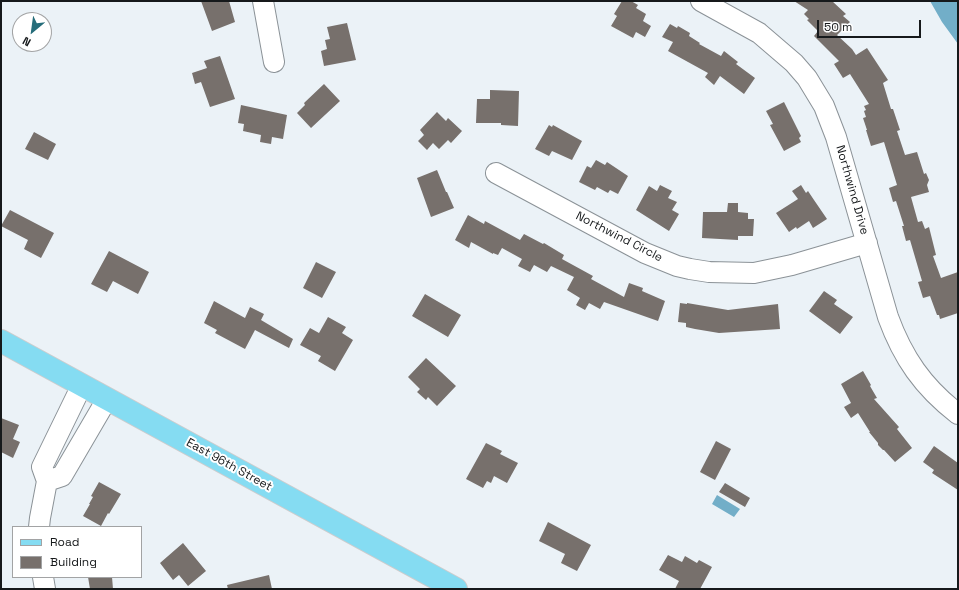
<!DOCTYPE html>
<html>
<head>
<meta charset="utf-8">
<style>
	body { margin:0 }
	#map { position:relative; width:959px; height:590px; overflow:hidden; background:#ebf2f7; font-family:"Space Grotesk",sans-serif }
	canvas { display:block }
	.frame { position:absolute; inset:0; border:2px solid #16191b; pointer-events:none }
	.legend { position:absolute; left:12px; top:526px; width:130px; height:52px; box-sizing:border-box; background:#fff; border:1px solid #a2a3a4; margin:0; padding:5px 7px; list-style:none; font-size:12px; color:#16191b }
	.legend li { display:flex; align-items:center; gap:8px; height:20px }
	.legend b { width:20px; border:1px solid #a2a3a4 }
	.north { position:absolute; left:12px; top:12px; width:40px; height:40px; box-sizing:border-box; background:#fff; border:1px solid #a2a3a4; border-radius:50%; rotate:209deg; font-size:11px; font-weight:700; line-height:16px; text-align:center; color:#16191b }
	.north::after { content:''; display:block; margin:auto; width:14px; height:18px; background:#266d7a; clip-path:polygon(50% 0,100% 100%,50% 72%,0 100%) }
	.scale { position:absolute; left:817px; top:20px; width:104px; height:18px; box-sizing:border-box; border:2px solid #16191b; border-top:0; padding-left:5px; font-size:12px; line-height:14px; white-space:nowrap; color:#16191b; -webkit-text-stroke:3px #fff; paint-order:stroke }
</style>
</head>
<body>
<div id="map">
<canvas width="959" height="590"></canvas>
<div class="frame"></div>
<ul class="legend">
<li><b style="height:5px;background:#85dcf2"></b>Road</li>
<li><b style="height:11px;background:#77706c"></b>Building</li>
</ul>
<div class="north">N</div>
<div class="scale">50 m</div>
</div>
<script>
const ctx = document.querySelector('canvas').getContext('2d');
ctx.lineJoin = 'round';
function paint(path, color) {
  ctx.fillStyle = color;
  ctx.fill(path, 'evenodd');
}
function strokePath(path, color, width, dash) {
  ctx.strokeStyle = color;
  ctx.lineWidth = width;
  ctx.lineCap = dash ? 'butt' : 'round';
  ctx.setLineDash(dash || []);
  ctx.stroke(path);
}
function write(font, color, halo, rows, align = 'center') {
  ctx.font = font + ' "Space Grotesk",sans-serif';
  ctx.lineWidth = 4;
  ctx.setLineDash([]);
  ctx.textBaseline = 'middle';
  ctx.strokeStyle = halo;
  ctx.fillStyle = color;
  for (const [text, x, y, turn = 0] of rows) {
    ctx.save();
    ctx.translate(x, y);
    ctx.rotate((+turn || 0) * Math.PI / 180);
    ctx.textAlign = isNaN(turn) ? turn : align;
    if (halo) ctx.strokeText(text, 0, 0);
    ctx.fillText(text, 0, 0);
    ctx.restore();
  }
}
paint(new Path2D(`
	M930,1H958V44L942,22Z
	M717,495L740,509L734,517L712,504Z`), '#72aec8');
paint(new Path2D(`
	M201,1H229L235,22L212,31Z
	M622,1H631L638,5L636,8L646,14L643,21L651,26L645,37L636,32L633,38L611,26L617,16L614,14Z
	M794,1H832L846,14L843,16L850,22L837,35L852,49L856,55L867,48L888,80L883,83L891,109H893L900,130L897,131L905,155L917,152L924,174L926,173L929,180L927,185L929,192L911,197L918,222L922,221L925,229L929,227L936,255L933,256L941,278L958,272V313L940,319L939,315H937L930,296L923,298L918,282L922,281L910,240L906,241L902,226H904L896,201L893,202L889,188L897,185L884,142L871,146L866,130H867L863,118L866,117L864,111L866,110L864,106L869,104L850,74L843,78L834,64L839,61L814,36L818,31L807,20L809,19L804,14L808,10Z
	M347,23L356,60L324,66L321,51L327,49L325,40L330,39L327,27Z
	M670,24L677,28L678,26L690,33L689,36L700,43L699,44L721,56L724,51L738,62L736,64L755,78L744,94L720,76L714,85L705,77L708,73L668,51L673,42L662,37Z
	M220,56L235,99L210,107L201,82L195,84L192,73L207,68L204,61Z
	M324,84L340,101L311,128L297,113L305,105L304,103Z
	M490,90L519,91L518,126L501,125V123H476L477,99H490Z
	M784,102L801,136L799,138L801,142L784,151L770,125L773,124L766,111Z
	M241,105L287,115L283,139L272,137L271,144L260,142L261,135L243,131L244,124L238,123Z
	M437,112L446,121L448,118L462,131L451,143L448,140L439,149L433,143L427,150L418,141L424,135L420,130Z
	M549,125L552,127L553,125L582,141L572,160L552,151L549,156L535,149Z
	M34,132L56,144L48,160L25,149Z
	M596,160L605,165L607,162L628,176L618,194L610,190L608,193L597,187L595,190L579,182L587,166L591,168Z
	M437,170L446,192H447L454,208L431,217L417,178Z
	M660,185L672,191L668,198L677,202L672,210L679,214L669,231L636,210L649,186L657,191Z
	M801,185L806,193L808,191L814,200L827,219L813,228L809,221L797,229L796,227L789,232L776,213L798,199L792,191Z
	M728,203H738V212L748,213V219H754L753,236H738V240L702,238L703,212H727Z
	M10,210L54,233L41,258L24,249L28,240L1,226Z
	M468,215L484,224L485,221L520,240L524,234L543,244L544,243L564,255L562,259L593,276L591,279L624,297L629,283L643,288L642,291L665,301L658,321L604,302L600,309L589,303L585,310L576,305L580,298L567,290L574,277L551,266L547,272L534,265L530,272L518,266L522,259L502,248L498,255L493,253V254L471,242L469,248L455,240Z
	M109,251L149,272L138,294L113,281L107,292L91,284Z
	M316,262L336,272L322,298L303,288Z
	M824,291L837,300L834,304L853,317L840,334L809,311Z
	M425,294L461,315L448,337L412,316Z
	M214,301L245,318L250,307L264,314L261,320L293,339L289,348L255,330L245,349L215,333L217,330L204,323Z
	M680,303L687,304V303L728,310L778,304L780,329L719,333L695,329L686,327V323L678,322Z
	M328,317L346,327L342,333L353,340L335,371L318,361L321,356L300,345L310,328L319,333Z
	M426,358L456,386L437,406L428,397L426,400L417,392L420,389L408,377Z
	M863,371L871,385L870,386L877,398L874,399L899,427L897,429L912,448L895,462L884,450H883L878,445V443L869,432H870L858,413L851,418L844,407L851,403L841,384Z
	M1,418L19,425L13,439L20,442L13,458L1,452Z
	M716,441L731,449L715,480L700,472Z
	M486,443L502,451L500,454L518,463L507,483L494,476L491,483L487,481L483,488L466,479Z
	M934,446L958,463V490L932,473L934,470L923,462Z
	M99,482L121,494L109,514L108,513L101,526L83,516L90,504H89L93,497L91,496Z
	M725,483L750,498L745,507L719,492Z
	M548,522L591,545L577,571L561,563L565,554L539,541Z
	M183,543L206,571L188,586L179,575L173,580L160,563Z
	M668,555L682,562L685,556L697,563L699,560L712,567L700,589H675L679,581L659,570Z
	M269,575L272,589H228L227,585Z
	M88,577H112L113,589H90Z`), '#77706c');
const minor = new Path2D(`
	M263,1L274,62
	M701,1L759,33L794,63L807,78L824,106L836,137L888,317C903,358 923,387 958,414
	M496,173L645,253L677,266L690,269L709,272L754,273L792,265L867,243
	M47,481L62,476L107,399
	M39,527L40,518L47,481L42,467L82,385
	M43,577L45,589`);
const major = new Path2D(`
	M1,341L456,589`);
strokePath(minor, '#8b9297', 22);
strokePath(major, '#cccccd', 24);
strokePath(minor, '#fff', 20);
strokePath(major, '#85dcf2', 22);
write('12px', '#16191b', '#fff', [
	["Northwind Drive",852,190,74],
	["Northwind Circle",619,237,27],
	["East 96th Street",229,465,29]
]);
</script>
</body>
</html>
